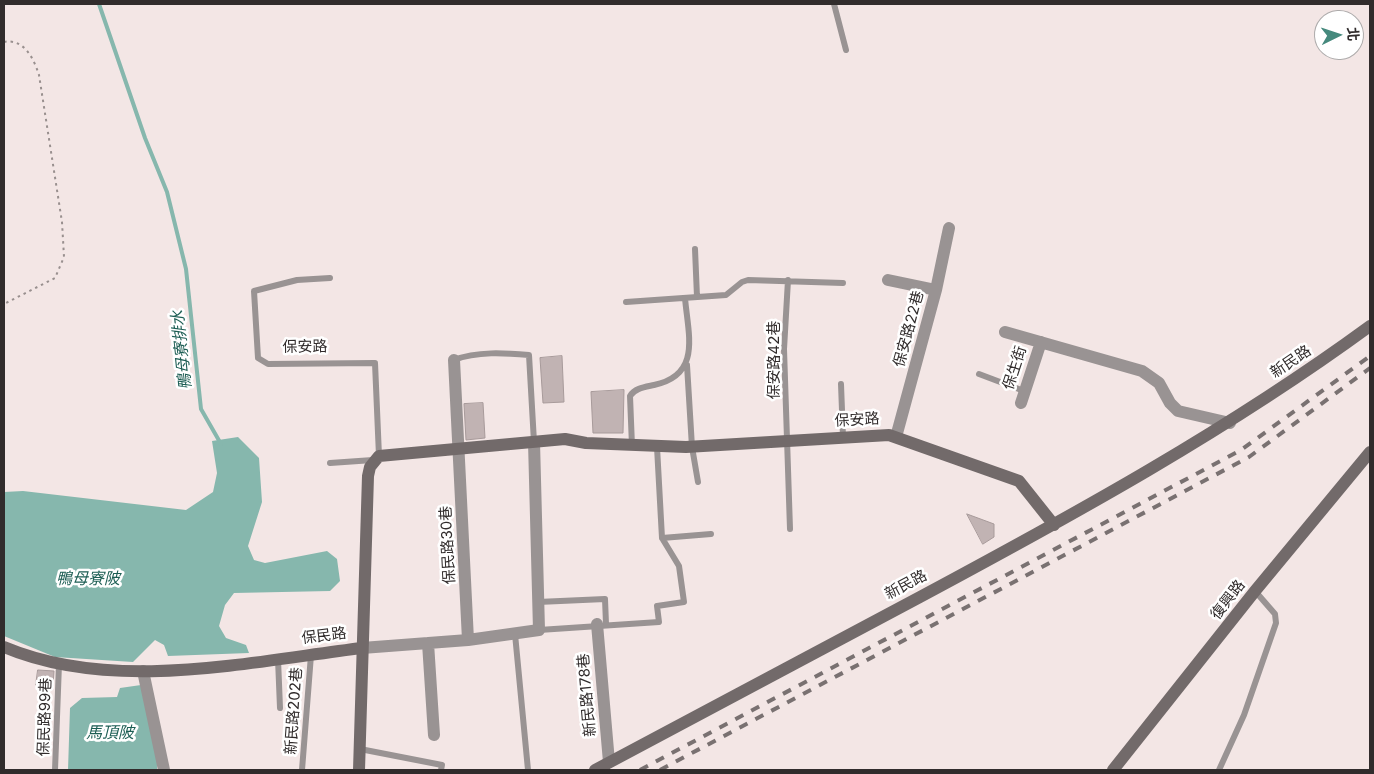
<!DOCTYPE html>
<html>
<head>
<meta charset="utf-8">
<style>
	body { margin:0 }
	#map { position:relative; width:1374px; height:774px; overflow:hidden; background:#f3e6e5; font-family:Inter,"Noto Sans TC",sans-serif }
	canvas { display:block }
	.frame { position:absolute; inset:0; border:5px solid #312c2c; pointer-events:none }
	.north { position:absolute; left:1314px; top:10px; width:50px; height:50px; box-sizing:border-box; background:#fff; border:1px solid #adabab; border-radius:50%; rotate:86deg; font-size:14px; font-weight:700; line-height:20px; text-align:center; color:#312c2c }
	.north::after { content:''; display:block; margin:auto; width:18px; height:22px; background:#45897d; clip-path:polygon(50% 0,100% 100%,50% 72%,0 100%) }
</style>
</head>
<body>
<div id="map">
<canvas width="1374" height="774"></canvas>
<div class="frame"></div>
<div class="north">北</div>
</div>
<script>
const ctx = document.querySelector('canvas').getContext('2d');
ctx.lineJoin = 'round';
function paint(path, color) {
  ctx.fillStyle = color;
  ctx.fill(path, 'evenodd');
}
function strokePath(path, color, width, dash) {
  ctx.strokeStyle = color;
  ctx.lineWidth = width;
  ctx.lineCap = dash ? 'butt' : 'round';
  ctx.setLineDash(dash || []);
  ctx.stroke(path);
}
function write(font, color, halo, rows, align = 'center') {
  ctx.font = font + ' Inter,"Noto Sans TC",sans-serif';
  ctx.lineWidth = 5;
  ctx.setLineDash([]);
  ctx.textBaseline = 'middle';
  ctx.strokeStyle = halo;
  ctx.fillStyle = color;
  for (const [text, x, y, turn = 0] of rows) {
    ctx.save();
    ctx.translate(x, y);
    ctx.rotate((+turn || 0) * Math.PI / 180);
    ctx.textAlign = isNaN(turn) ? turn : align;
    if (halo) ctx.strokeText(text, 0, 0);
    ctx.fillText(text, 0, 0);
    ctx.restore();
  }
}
paint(new Path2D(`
	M238,437L259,458L262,502L248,546L254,560L265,563L327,551L337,559L340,581L330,591L234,593L225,605L219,626L226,638L246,645L249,653L168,656L164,645L155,640L133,662L55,657L4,636V492L23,491L186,510L213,492L217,473L212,441Z
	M141,685L157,759V770H68L70,708L82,698L117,697L120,688Z`), '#86b7ad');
strokePath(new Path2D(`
	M99,4L145,138L167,192L186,269L201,409L221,444`), '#86b7ad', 4);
const building = new Path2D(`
	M562,356L564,402L543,403L540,358Z
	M624,390L623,433H593L591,392Z
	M483,403L485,438L466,440L464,404Z
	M967,514L994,524V537L983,544Z
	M38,670L54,671L53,686L36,685Z`);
paint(building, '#c1b3b3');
strokePath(building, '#a79a9a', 1);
strokePath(new Path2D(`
	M4,42C24,38 34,59 39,75L62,222L64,257L55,278L4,304`), '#988f8e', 2, [2.5, 4]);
strokePath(new Path2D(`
	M834,4L846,50
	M695,249L697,297
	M330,278L297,280L254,291L258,358L268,364L375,363L379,456
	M788,280L784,349L790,529
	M626,302L726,295L742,282L748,280L843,283
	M454,360C477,351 505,353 529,355L534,442
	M687,365L692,447L698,482
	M979,374L1024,391
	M841,384L843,437
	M632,446L630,396C635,388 645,387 654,385C702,375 688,334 685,298
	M330,463L373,460
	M662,538L711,534
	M538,602L605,599L606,624
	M539,630L659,622L657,606L684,602L679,566L662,538L657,447
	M515,634L528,770
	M278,659L280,708
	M360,749L442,765L441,770
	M55,770L59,664
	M302,770L311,655
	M1219,770L1244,715L1276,623L1275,614L1255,591`), '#999393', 6);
strokePath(new Path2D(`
	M888,280L936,290
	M1005,332L1142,371L1159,383L1170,403L1178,411L1230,423
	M454,360L468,640
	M1021,403L1041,342
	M896,437L936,290L949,228
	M597,624L609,762
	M428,643L434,735
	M362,648L468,640L539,630L534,442
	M143,671L164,770`), '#999393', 12);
strokePath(new Path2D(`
	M4,647C113,693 248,662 362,648
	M359,770L368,476L370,467L379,456L565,439L586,443L686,447L889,435L1019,481L1054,525
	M595,770C703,712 812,655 920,597C1075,514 1228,430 1370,326
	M1113,770L1255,591L1370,452`), '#726a6a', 12);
strokePath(new Path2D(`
	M640,770L1241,450L1370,356
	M660,770L1249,457L1370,368`), '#797171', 4, [9, 9]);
write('15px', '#312c2c', '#fff', [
	["保安路22巷",909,329,-75],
	["保安路",305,347,-1],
	["保安路42巷",774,360,-90],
	["新民路",1291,362,-34],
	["保生街",1015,368,-72],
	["保安路",857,420,-3],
	["保民路30巷",448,545,-93],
	["新民路",906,585,-28],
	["復興路",1228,600,-52],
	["保民路",324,636,-7],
	["新民路178巷",587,695,-95],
	["新民路202巷",294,711,-86],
	["保民路99巷",45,717,-88]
]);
write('italic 16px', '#1d5e54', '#fff', [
	["鴨母寮排水",182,350,-96],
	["鴨母寮陂",88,579],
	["馬頂陂",110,733]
]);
</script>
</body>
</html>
